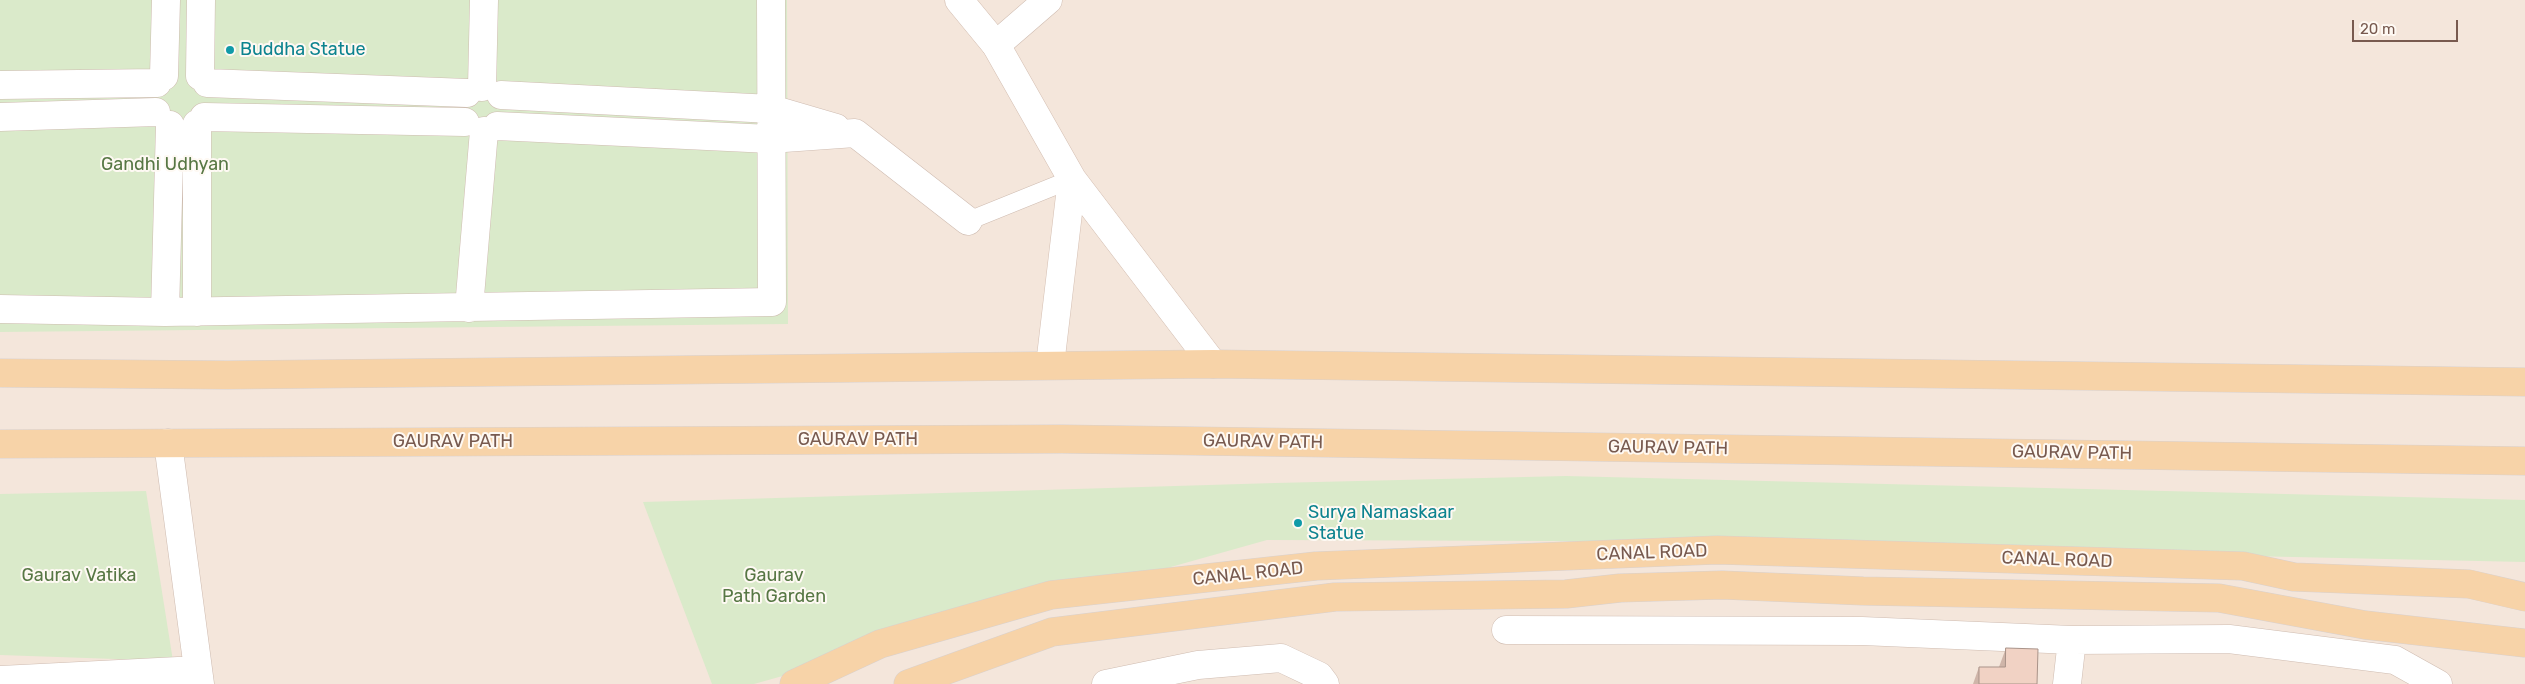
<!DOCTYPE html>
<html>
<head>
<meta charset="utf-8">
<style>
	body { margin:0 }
	#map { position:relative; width:2525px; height:684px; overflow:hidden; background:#fcf5ec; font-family:Rubik,sans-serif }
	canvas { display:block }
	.scale { position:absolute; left:2352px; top:20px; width:106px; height:22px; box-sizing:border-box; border:2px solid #785a4f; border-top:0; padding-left:6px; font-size:15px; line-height:18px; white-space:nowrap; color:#785a4f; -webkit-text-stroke:4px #fef9f3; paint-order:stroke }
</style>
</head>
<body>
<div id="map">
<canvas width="2525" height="684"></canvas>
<div class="scale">20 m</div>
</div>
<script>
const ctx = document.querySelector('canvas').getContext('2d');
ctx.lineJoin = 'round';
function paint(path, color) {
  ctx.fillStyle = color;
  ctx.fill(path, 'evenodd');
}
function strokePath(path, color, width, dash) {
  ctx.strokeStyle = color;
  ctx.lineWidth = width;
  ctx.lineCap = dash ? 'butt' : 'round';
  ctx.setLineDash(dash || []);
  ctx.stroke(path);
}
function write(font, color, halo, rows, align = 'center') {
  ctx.font = font + ' Rubik,sans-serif';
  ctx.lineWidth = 4;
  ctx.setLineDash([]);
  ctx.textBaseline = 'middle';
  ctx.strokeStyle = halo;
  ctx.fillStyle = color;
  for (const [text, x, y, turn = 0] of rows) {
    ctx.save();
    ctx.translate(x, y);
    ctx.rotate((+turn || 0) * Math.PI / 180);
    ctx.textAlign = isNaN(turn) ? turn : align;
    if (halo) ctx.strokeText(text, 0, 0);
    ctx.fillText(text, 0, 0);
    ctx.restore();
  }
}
paint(new Path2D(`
	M0,0H2525V684H0Z`), '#f4e6db');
paint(new Path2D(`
	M0,0H787L788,324L0,332Z
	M1566,476L2525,500V562L1553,541L1267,540L754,684H712L643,502L1275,483Z
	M146,491L173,661L0,655V494Z`), '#daeaca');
const lane = new Path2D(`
	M968,221L1072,179`);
const street = new Path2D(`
	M996,45L1048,0
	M164,76L166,0
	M200,76L201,0
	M207,83L467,93
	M0,85L157,83
	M482,87L484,0
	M501,95L771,109L836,128
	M0,117L156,112
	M204,117L465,122
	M197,124V312
	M497,126L770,139L855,133L968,221
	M469,308L484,131
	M0,309L165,312L772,302L771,0
	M165,312L170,125
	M168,443L200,684
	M1506,630L1862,631L2072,640L2229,639L2395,660L2438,684
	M0,680L198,670
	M1106,684L1198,665L1281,658L1319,676L1325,684
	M2067,684L2072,640`);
const secondary = new Path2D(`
	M959,0L996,45L1072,179L1213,364
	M1050,365L1072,179`);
const primary = new Path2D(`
	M0,373L227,375L1213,364L2525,382
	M0,444L1062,439L2525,461
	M794,684L880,644L1051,595L1316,566L1717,550L2243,566L2294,577L2469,584L2525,597
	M908,684L1052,632L1335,597L1566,594L1620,588L1722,585L1863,591L2219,598L2365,625L2525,643`);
strokePath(lane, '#cfbcb1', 19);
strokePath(street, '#cfbcb1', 29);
strokePath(secondary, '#d4beb1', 29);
strokePath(primary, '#d9d1ce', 29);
strokePath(lane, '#fff', 18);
strokePath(street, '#fff', 28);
strokePath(secondary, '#fff', 28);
strokePath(primary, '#f7d3a8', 28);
paint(new Path2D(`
	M2006,648L2037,684H1973L1979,667H1999Z`), '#cfb5a9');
const building = new Path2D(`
	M2006,648L2038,649L2037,684H1979V667H2005Z`);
paint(building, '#f1d2c4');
strokePath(building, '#a99389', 1);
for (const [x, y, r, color] of [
	[230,50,5,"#0f9aa8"],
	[1298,523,5,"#0f9aa8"]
]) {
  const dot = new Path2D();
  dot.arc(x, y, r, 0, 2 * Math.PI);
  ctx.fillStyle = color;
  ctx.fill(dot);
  strokePath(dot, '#fef9f3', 2);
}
write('18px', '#0d838f', '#fef9f3', [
	["Buddha Statue",240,50],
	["Surya Namaskaar",1308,513],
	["Statue",1308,534]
], 'left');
write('18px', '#577744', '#fef9f3', [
	["Gandhi Udhyan",165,165],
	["Gaurav Vatika",79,576],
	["Gaurav",774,576],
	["Path Garden",774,597]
]);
write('18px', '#785a4f', '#fef9f3', [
	["GAURAV PATH",858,440],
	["GAURAV PATH",453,442],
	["GAURAV PATH",1263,442,1],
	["GAURAV PATH",1668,448,1],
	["GAURAV PATH",2072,453,1],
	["CANAL ROAD",1652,553,-2],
	["CANAL ROAD",2057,560,2],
	["CANAL ROAD",1248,574,-6]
]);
</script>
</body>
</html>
